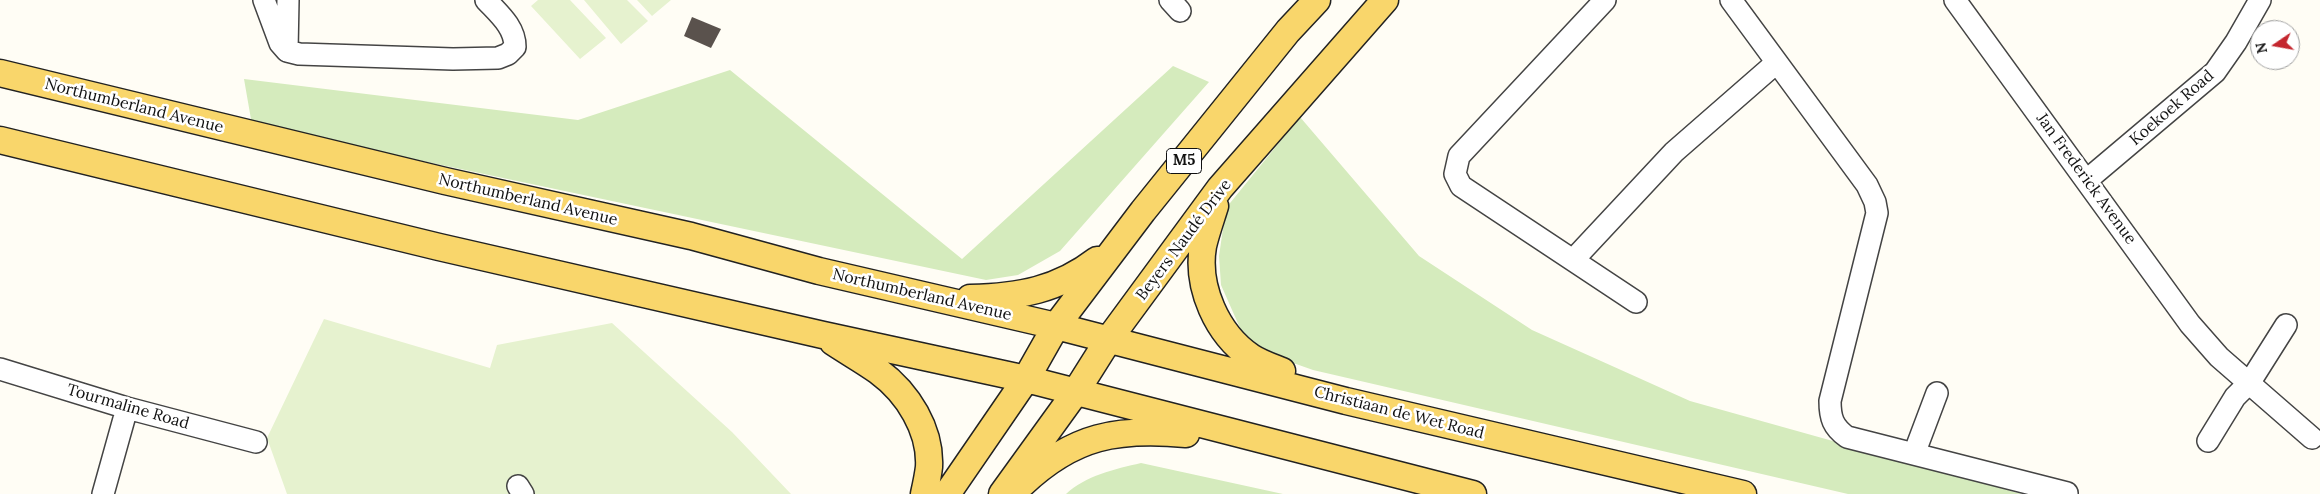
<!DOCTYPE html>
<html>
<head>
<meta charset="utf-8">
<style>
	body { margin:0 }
	#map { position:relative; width:2320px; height:494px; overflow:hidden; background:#fffdf5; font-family:Lora,serif }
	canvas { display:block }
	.north { position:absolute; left:2250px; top:20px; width:50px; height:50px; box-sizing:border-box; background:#fff; border:1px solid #a0a0a0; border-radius:50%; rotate:258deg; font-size:14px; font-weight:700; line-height:20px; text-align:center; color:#111 }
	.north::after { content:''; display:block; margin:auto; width:18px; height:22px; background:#c4262e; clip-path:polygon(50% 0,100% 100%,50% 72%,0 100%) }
</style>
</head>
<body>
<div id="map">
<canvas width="2320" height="494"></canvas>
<div class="north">N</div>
</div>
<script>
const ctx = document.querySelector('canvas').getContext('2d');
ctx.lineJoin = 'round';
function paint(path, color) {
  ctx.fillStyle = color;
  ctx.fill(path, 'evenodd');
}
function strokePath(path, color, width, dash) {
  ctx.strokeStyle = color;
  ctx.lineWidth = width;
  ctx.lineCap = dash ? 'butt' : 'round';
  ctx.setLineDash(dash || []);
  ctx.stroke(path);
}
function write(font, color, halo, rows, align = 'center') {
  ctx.font = font + ' Lora,serif';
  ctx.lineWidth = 5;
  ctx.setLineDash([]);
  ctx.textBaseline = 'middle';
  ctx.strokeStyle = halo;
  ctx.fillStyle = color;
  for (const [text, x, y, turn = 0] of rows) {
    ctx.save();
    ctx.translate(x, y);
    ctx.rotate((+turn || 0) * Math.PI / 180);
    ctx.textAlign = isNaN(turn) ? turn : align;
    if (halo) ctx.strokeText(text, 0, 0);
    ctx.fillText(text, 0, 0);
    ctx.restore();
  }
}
paint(new Path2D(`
	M1173,66L1209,82L1060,251L1018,275L986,280L252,125L244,79L578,120L730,70L962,259Z
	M1300,117L1419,256L1532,330L1690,401L2022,494H1848L1313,370L1282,359L1244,337L1221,285L1219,256L1226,208Z
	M1141,463L1283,494H1066C1085,476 1115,469 1141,463Z`), '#d5ebbd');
paint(new Path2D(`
	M538,0H570L606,38L580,59L531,6Z
	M584,0H627L648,21L621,44Z
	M637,0H671L652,16Z
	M324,319L490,368L497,345L612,323L732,432L791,494H287L267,438Z`), '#e6f2cf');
paint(new Path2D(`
	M692,17L721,29L711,48L684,36Z`), '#5a524d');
const minor = new Path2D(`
	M264,0L280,43L287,51L299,54L453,59L498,58L508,54L515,47C515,27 499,14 486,0
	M1170,0L1180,11
	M1605,0L1459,156L1455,174L1461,186L1636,302
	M1731,0L1867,185L1875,202L1877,213L1830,401C1830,418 1833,427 1847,437L2067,493
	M1955,0L2190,324L2219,357L2312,438
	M287,51L288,0
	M2087,180L2215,72L2236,42L2260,0
	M1574,259L1674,152L1776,63
	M0,369L127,408L256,442
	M2208,441L2235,397L2250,382L2286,325
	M1914,454L1937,393
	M518,486L523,494
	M103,494L127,408`);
const major = new Path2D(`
	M0,73L445,181L691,236L819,271L1056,326L1346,401L1743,494
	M0,140L439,247L823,335L1026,379L1473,494
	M1215,206C1211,219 1206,233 1203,246C1196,287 1217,334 1251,357C1260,363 1272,367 1282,371
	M970,298C1019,297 1058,290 1097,260
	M833,342C848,352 864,361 878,371C908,393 931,430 929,467C928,476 926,485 924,494
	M1022,484C1074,435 1117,428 1186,434
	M947,494L1026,379L1056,326L1143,211L1288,31L1317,0
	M1002,494L1075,393L1109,339L1220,188L1385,0`);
strokePath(minor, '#444', 24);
strokePath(major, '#222', 29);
strokePath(minor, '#fff', 21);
strokePath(major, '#f9d66b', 26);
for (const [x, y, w] of [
	[1184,161,35]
]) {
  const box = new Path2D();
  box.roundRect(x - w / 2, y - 12.5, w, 25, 4);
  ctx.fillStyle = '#fff';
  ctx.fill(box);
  strokePath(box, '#111', 1);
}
write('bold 15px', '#111', null, [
	["M5",1184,161]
]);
write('16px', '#111', '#fff', [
	["Northumberland Avenue",134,106,14],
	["Koekoek Road",2172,108,-41],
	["Jan Frederick Avenue",2086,179,54],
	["Northumberland Avenue",528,200,13],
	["Beyers Naudé Drive",1184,240,-53],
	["Northumberland Avenue",922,295,13],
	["Tourmaline Road",128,407,16],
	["Christiaan de Wet Road",1399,413,14]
]);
</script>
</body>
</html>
